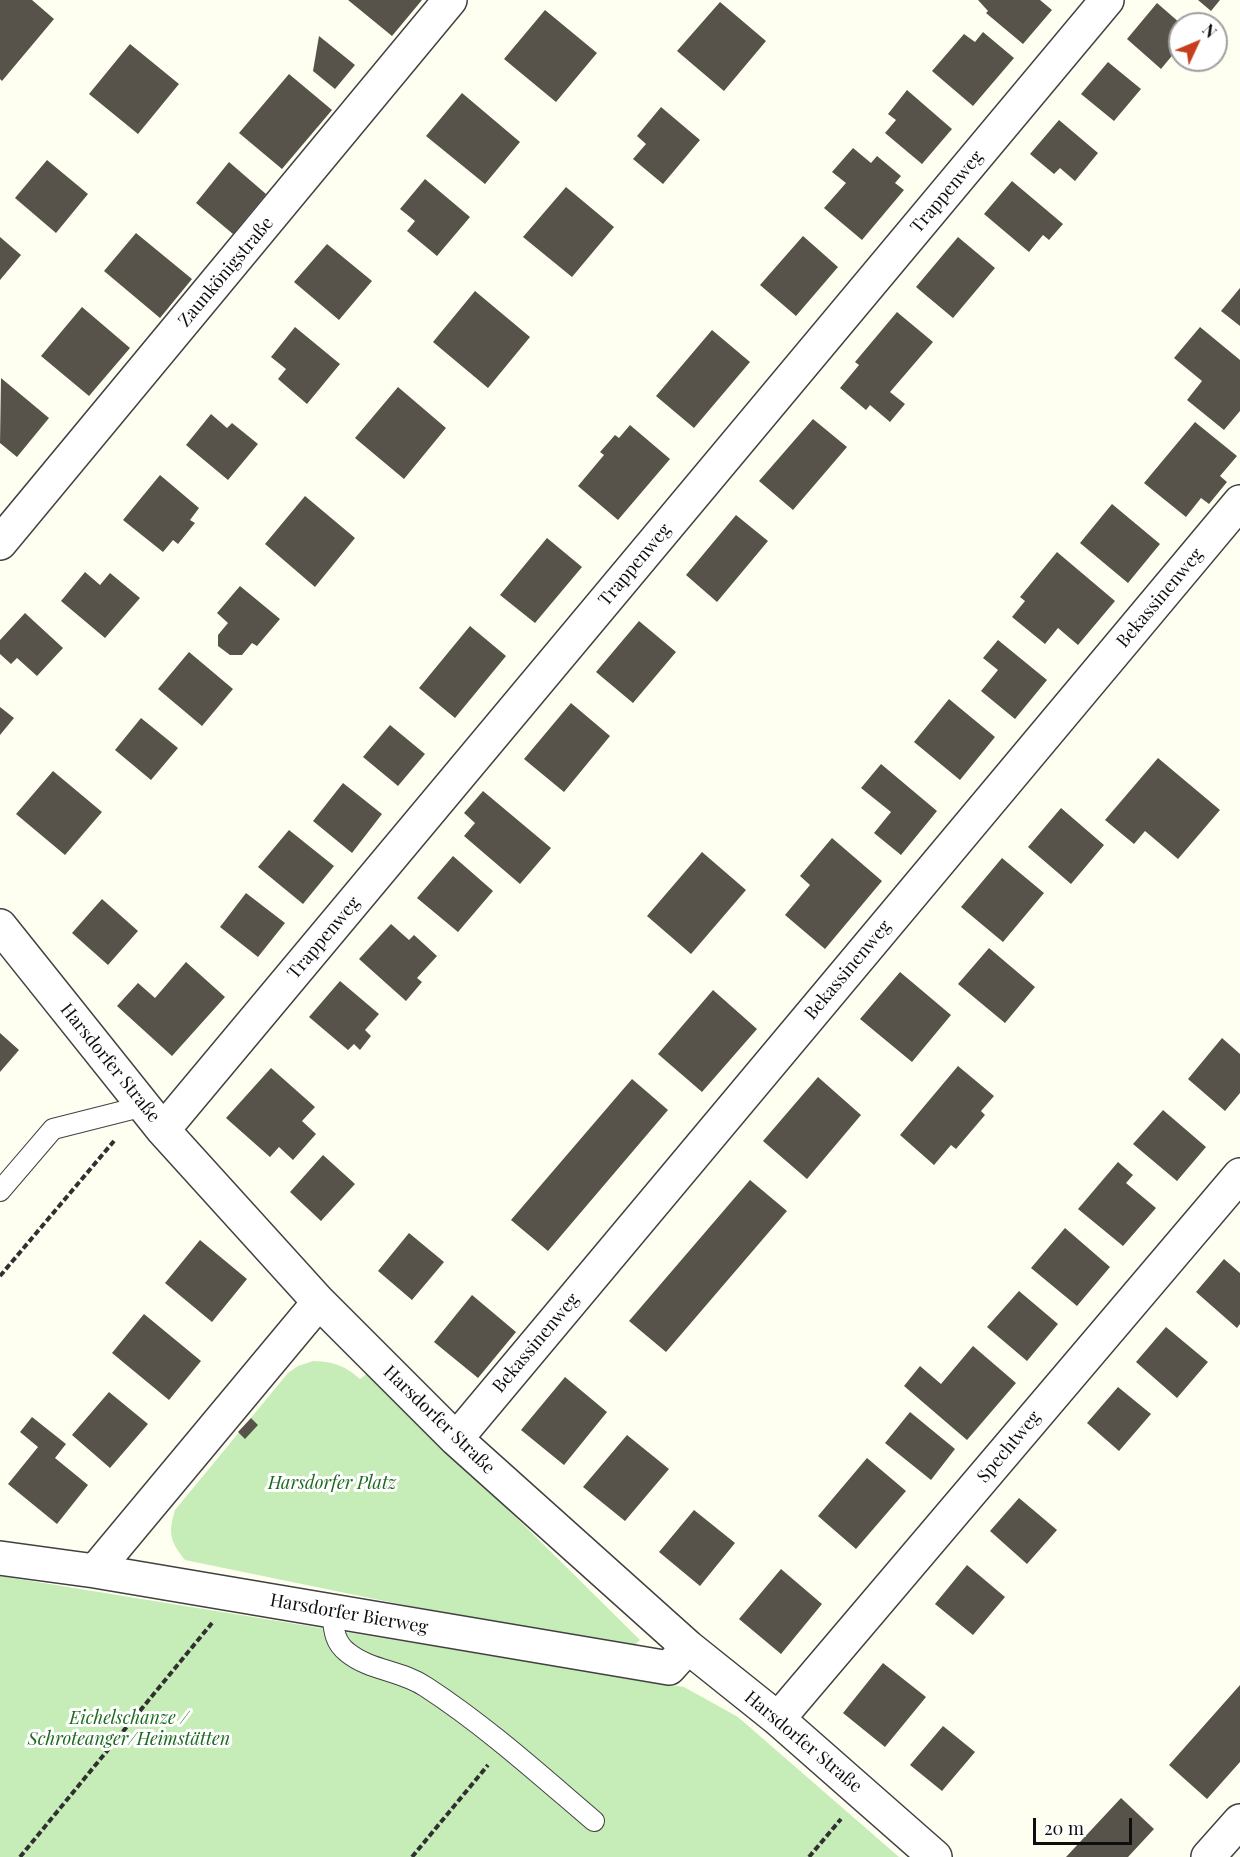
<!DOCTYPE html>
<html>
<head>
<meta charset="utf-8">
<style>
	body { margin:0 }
	#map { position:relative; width:1240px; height:1857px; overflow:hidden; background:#fefff0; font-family:"Playfair Display",serif }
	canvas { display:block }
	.north { position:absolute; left:1168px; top:12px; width:60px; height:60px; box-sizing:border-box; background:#fff; border:2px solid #9f9f9f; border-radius:50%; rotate:46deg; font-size:16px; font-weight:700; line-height:24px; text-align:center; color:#0e0e0e }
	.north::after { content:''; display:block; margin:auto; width:21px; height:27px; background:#c73e1e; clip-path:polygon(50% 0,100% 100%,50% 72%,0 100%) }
	.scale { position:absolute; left:1033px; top:1818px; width:99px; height:27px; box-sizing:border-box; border:3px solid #0e0e0e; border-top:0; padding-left:8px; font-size:18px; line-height:21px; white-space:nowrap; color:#0e0e0e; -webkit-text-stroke:4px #fff; paint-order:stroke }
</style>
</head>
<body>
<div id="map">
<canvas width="1240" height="1857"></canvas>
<div class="north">N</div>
<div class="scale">20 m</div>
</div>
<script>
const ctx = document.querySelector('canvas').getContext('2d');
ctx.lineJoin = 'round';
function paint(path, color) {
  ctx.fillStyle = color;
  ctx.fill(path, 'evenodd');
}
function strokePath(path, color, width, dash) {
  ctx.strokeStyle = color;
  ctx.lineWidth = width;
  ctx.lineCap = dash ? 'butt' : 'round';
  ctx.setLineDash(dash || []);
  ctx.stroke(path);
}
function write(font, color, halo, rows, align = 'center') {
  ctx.font = font + ' "Playfair Display",serif';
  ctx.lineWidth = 6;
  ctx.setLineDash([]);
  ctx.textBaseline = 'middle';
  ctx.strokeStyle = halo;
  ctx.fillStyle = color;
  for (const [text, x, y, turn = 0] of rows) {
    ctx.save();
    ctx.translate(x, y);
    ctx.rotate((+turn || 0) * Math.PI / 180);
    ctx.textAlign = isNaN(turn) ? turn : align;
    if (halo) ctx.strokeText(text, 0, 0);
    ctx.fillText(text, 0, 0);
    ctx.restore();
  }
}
paint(new Path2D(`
	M313,1361C334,1362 344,1365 360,1379L369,1372L640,1640L628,1651L185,1560C170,1541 168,1533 175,1510L288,1373L298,1366Z
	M0,1576L684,1687L738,1717L899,1857H0Z`), '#c6ecb7');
paint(new Path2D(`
	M0,0H32L54,19L2,81L0,79Z
	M348,0H422L392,36Z
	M978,0H1040L1052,10L1023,44L986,13L988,11Z
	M1198,0H1220L1211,11Z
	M720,2L766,41L724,91L677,51Z
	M1157,3L1180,23V46L1161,69L1127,39Z
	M545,10L597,53L556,102L504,59Z
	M983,32L1014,58L973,106L932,71L964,34L975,42Z
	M319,36L355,65L335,89L313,71Z
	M130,44L179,84L138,134L89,94Z
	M1108,62L1141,89L1114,121L1081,94Z
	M289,74L332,110L282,169L239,133Z
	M907,90L952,129L922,164L885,133L896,120L888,114Z
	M462,93L520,142L485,184L426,136Z
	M661,107L700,140L663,184L633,159L646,144L637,136Z
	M1059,120L1098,153L1075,181L1060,168L1054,174L1030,154Z
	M853,148L871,163L877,156L901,176L895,183L904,190L862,240L824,208L846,183L832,172Z
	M47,160L88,194L56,233L15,198Z
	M229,162L266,194L233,234L196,203Z
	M425,179L470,217L437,256L407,231L415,221L400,209Z
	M1012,181L1063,224L1049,240L1043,235L1029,252L984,214Z
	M566,187L614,227L572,277L523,237Z
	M136,233L192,279L160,318L104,271Z
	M803,236L838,267L796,316L760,285Z
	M0,237L21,255L0,280Z
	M958,237L995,268L953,318L916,287Z
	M327,244L372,281L339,320L294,282Z
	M1240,288V326L1221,311Z
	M475,291L530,337L488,388L433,342Z
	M82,307L130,348L89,396L41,356Z
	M897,312L933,342L890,392L905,404L890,422L870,405L866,410L840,388L859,365L855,362Z
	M295,327L340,364L307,404L278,379L286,369L271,357Z
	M1200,327L1240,360V411L1224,430L1187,400L1202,381L1174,358Z
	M712,330L750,362L694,428L656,396Z
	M1,378L49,418L17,457L0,443Z
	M398,387L446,428L404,479L355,438Z
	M211,414L227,428L232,423L258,444L228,480L186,445Z
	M813,419L847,447L793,510L759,481Z
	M1195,422L1237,456L1220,476L1227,482L1209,504L1201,498L1186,517L1144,483Z
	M630,425L670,459L618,520L578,486L604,455L600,452L615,435L619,438Z
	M160,475L199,508L190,520L195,523L178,544L173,540L163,552L123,520Z
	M305,496L355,538L315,587L265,544Z
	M1112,504L1160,544L1128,583L1080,543Z
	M736,515L768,541L717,602L686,575Z
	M547,538L582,567L535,623L500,595Z
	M1057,552L1115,601L1078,645L1058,628L1045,644L1012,617L1025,601L1020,597Z
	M85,572L100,585L110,573L140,598L105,638L61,601Z
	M240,586L280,619L257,646L252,643L242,655H230L218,646V635L228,623L217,613Z
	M25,613L63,648L37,676L17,658L11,664L0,654V640Z
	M639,621L676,652L633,703L596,672Z
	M470,626L506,656L455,718L419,688Z
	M998,640L1047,680L1015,719L981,691L998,670L983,658Z
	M189,652L233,689L202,726L158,689Z
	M949,699L995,737L960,780L914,742Z
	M571,703L610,736L564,792L524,759Z
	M0,707L14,718L0,735Z
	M141,718L178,748L151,780L115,750Z
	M390,725L425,754L398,786L363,757Z
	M1158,758L1220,810L1178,859L1145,831L1134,844L1105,820Z
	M881,764L937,811L901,855L874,833L891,812L861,788Z
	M53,771L102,812L65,855L16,814Z
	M343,783L382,814L352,853L313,821Z
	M483,791L551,848L520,884L464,836L475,823L464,813Z
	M1061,808L1104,845L1071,884L1028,847Z
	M289,830L334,866L303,904L258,867Z
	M832,838L882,881L825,949L785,915L810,885L800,876Z
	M702,852L746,890L691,954L647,916Z
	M453,856L493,891L458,932L417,898Z
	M1002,858L1044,893L1003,942L961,907Z
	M246,893L285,923L258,957L220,927Z
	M102,899L138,931L108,965L72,933Z
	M391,924L409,940L414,935L437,956L417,978L422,982L406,1001L359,959Z
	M989,948L1035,987L1005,1023L958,984Z
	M186,962L225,997L172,1056L117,1006L138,983L155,998Z
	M900,972L951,1015L912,1062L860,1019Z
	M340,981L379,1014L365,1030L371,1036L360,1050L354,1044L348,1050L309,1017Z
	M713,990L757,1029L702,1092L658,1054Z
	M0,1033L19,1050L0,1072Z
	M1222,1038L1240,1054V1093L1225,1111L1188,1079Z
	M958,1066L994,1096L981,1111L985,1115L956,1149L951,1145L934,1165L900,1135Z
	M271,1068L315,1107L302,1121L316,1134L293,1160L279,1147L270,1157L226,1118Z
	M818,1077L861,1115L807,1179L763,1141Z
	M632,1079L668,1110L548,1251L511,1220Z
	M1163,1110L1206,1147L1177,1181L1133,1144Z
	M323,1155L355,1184L321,1221L290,1192Z
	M1118,1162L1133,1175L1126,1183L1156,1208L1123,1246L1078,1209Z
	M750,1180L787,1211L666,1352L629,1321Z
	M1065,1228L1110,1267L1077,1306L1031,1268Z
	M409,1233L444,1262L412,1300L378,1271Z
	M200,1240L247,1279L212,1322L165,1283Z
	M1224,1259L1240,1273V1324L1237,1328L1196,1292Z
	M1019,1291L1058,1324L1027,1361L987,1327Z
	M472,1295L516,1332L478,1378L434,1342Z
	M144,1314L201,1361L169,1400L112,1353Z
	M1166,1327L1208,1362L1177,1398L1136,1362Z
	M973,1346L1016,1383L967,1440L904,1386L920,1366L941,1384Z
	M565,1377L607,1412L564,1465L521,1430Z
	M1118,1387L1151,1414L1119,1451L1087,1423Z
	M109,1392L148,1424L110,1468L72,1435Z
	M910,1412L955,1449L931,1480L885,1443Z
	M32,1417L66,1444L55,1458L88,1485L57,1524L8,1484L38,1447L20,1432Z
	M251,1418L258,1425L245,1439L238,1432Z
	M627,1435L669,1469L625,1521L583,1487Z
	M867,1458L906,1491L856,1549L818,1516Z
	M1019,1498L1057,1530L1027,1564L990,1531Z
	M694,1510L735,1543L700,1586L659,1552Z
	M967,1565L1005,1597L973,1635L935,1604Z
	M781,1569L822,1604L781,1654L739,1619Z
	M883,1663L926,1697L885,1747L843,1713Z
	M1240,1685V1762L1207,1799L1169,1765Z
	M943,1726L975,1752L942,1791L910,1765Z
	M1121,1798L1154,1829L1128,1857H1066Z`), '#58534a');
const service = new Path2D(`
	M0,1191L53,1129L144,1106
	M332,1611C334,1627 333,1641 347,1652C370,1671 401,1670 426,1687C486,1726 540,1775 594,1821`);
const minor = new Path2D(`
	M0,543L450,0
	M0,926L163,1130L319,1302L456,1439L688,1647L778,1719L935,1857
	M163,1130L1107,0
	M456,1439L1240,502
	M0,1558L95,1571L669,1668L688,1647
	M95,1571L319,1302
	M778,1719L1240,1175
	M1208,1857L1240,1821`);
strokePath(service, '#414141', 22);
strokePath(minor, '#414141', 36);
strokePath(new Path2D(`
	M0,1276L114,1141
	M20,1857L212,1623
	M412,1857L488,1765
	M809,1857L841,1819`), '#303030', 4, [6, 3]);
strokePath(service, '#fff', 20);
strokePath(minor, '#fff', 33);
write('18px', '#0e0e0e', '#fff', [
	["Trappenweg",947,192,-50],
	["Zaunkönigstraße",226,272,-50],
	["Trappenweg",635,565,-50],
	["Bekassinenweg",1160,598,-50],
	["Trappenweg",324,938,-50],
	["Bekassinenweg",848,970,-50],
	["Harsdorfer Straße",110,1063,51],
	["Bekassinenweg",536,1343,-50],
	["Harsdorfer Straße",439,1420,44],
	["Spechtweg",1009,1447,-50],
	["Harsdorfer Bierweg",349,1614,10],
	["Harsdorfer Straße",803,1742,40]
]);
write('italic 18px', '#1b6a1d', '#fff', [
	["Harsdorfer Platz",332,1483],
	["Eichelschanze /",129,1718],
	["Schroteanger/Heimstätten",129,1739]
]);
</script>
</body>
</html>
